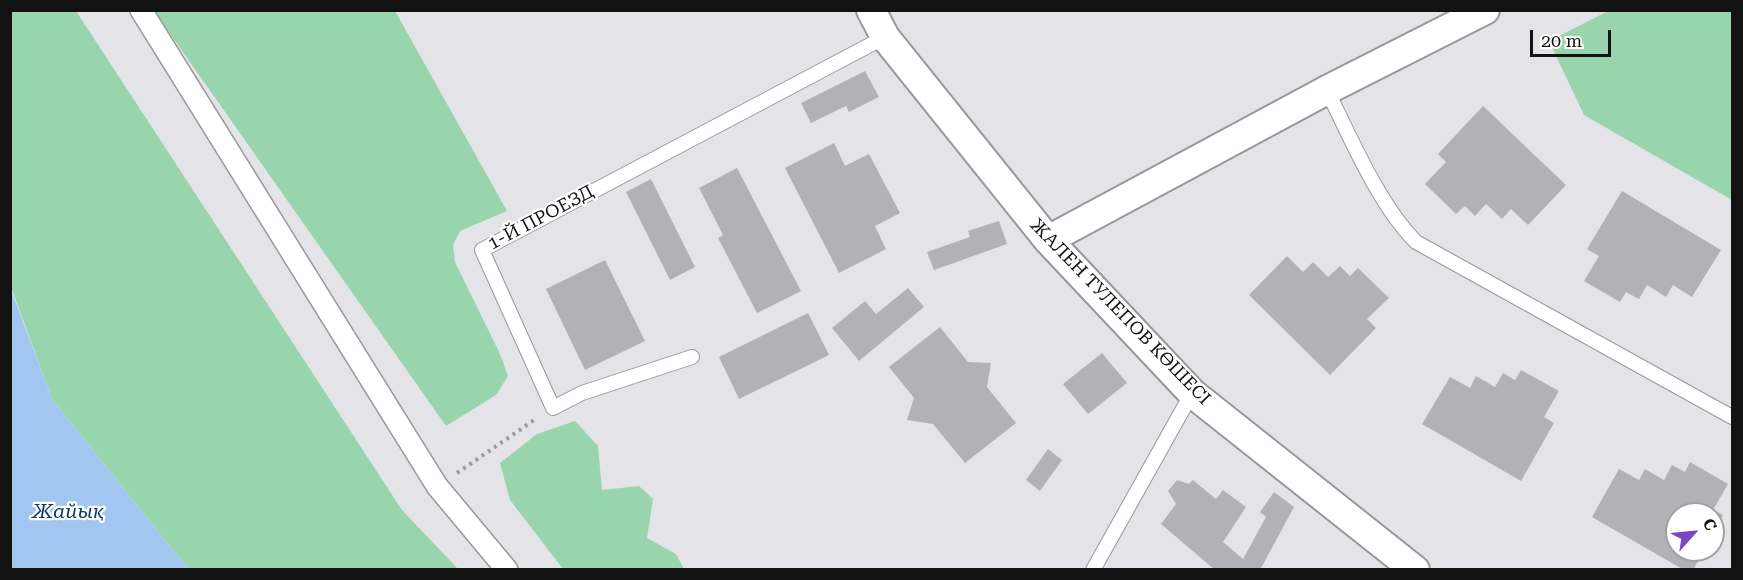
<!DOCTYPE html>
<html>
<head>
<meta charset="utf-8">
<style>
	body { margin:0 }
	#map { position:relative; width:1743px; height:580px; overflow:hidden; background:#e4e4e8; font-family:"Roboto Serif",serif }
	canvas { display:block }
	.frame { position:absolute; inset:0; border:12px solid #121213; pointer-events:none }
	.north { position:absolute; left:1665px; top:502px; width:60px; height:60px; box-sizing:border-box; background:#fff; border:2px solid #a0a0a1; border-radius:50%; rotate:63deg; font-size:16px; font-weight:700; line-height:24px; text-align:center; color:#121213 }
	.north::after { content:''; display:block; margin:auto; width:21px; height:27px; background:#7848c0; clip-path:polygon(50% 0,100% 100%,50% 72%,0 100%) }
	.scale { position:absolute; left:1530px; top:30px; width:81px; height:27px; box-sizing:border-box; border:3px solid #121213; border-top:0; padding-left:8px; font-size:18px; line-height:21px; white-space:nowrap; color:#121213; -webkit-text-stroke:4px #fff; paint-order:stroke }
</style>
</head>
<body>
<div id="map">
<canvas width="1743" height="580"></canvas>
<div class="frame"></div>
<div class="north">С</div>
<div class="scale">20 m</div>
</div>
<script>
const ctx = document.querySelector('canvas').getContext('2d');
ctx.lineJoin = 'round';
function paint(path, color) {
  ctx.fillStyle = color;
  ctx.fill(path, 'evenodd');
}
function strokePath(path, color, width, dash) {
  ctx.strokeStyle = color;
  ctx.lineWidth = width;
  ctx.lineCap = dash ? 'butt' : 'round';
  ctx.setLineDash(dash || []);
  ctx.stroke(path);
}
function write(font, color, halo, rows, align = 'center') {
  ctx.font = font + ' "Roboto Serif",serif';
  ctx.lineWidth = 4.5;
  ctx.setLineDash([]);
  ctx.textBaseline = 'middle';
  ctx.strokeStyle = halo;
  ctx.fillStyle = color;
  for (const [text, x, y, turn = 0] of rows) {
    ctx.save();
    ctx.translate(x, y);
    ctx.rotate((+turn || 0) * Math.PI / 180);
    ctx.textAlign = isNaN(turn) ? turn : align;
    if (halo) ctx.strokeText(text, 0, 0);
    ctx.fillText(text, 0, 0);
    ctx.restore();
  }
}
paint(new Path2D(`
	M1610,10L1732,11V200L1584,115L1549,41Z
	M11,11H76L402,510L458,569H188L52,399L11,287Z
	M154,11H395L507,211L460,231L453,245L455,262L500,354L508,376L496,395L446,426Z
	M575,421L598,446L602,490L639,486L653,499L647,538L676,554L684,569H563L510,500L500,463L537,434Z`), '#98d5ac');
paint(new Path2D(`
	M10,287L52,399L188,569H11Z`), '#a1c7f1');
paint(new Path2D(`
	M865,71L879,97L849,112L846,106L811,123L801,103Z
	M1483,106L1566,185L1528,225L1511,209L1502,219L1486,204L1475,216L1465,206L1456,214L1425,184L1446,162L1438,154Z
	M834,143L845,166L869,154L900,213L875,226L886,249L839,273L785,168Z
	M737,168L801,291L757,313L718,238L723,235L699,188Z
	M651,179L695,267L670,280L626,192Z
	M1622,191L1721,250L1692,297L1673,285L1666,297L1647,285L1639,299L1626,292L1620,302L1584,281L1599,256L1587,249Z
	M999,221L1007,244L934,270L927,252L970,237L968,231Z
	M1287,256L1303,272L1313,262L1328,277L1340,266L1350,276L1358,268L1389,298L1367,319L1376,328L1330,375L1249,295Z
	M605,260L645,341L585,370L546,289Z
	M908,288L924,307L859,361L832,328L865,301L876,314Z
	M808,313L829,355L739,399L719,357Z
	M940,327L968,362L991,363L987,387L1016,423L965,463L933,424L907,420L914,398L889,367Z
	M1102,353L1127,383L1088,414L1063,384Z
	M1521,370L1559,391L1544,417L1554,423L1521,481L1422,424L1450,377L1470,388L1476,376L1495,387L1503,373L1515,380Z
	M1048,449L1062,460L1040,491L1026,480Z
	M1690,462L1728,484L1713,510L1723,515L1713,534V514H1677V550H1704L1693,570H1684L1592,517L1619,469L1639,480L1645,469L1664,480L1672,465L1685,472Z
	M1177,480L1189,484L1193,480L1216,499L1223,490L1246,507L1223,542L1243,559L1266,517L1260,512L1274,492L1294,507L1260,570H1215L1161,524L1176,504L1168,491Z`), '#b2b2b6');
const service = new Path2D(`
	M1327,90C1350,137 1379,205 1416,242L1732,417
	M692,357L582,393L553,408L482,250L885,37
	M1093,570L1192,393`);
const pedestrian = new Path2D(`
	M141,10L437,486L507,570`);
const minor = new Path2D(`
	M871,10L885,37L1048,240L1192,393L1415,570
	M1048,240L1327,90L1485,10`);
strokePath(service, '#98989c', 16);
strokePath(pedestrian, '#98989c', 24);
strokePath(minor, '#98989c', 32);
strokePath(new Path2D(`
	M457,473L537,418`), '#9c9c9f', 4, [3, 4.5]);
strokePath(service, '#fff', 14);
strokePath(pedestrian, '#fff', 21);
strokePath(minor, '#fff', 28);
write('18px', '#121213', '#fff', [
	["1-Й ПРОЕЗД",541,218,-28],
	["ЖАЛЕН ТУЛЕПОВ КӨШЕСІ",1120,312,46]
]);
write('italic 20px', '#103c69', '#fff', [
	["Жайық",68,512]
]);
</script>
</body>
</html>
